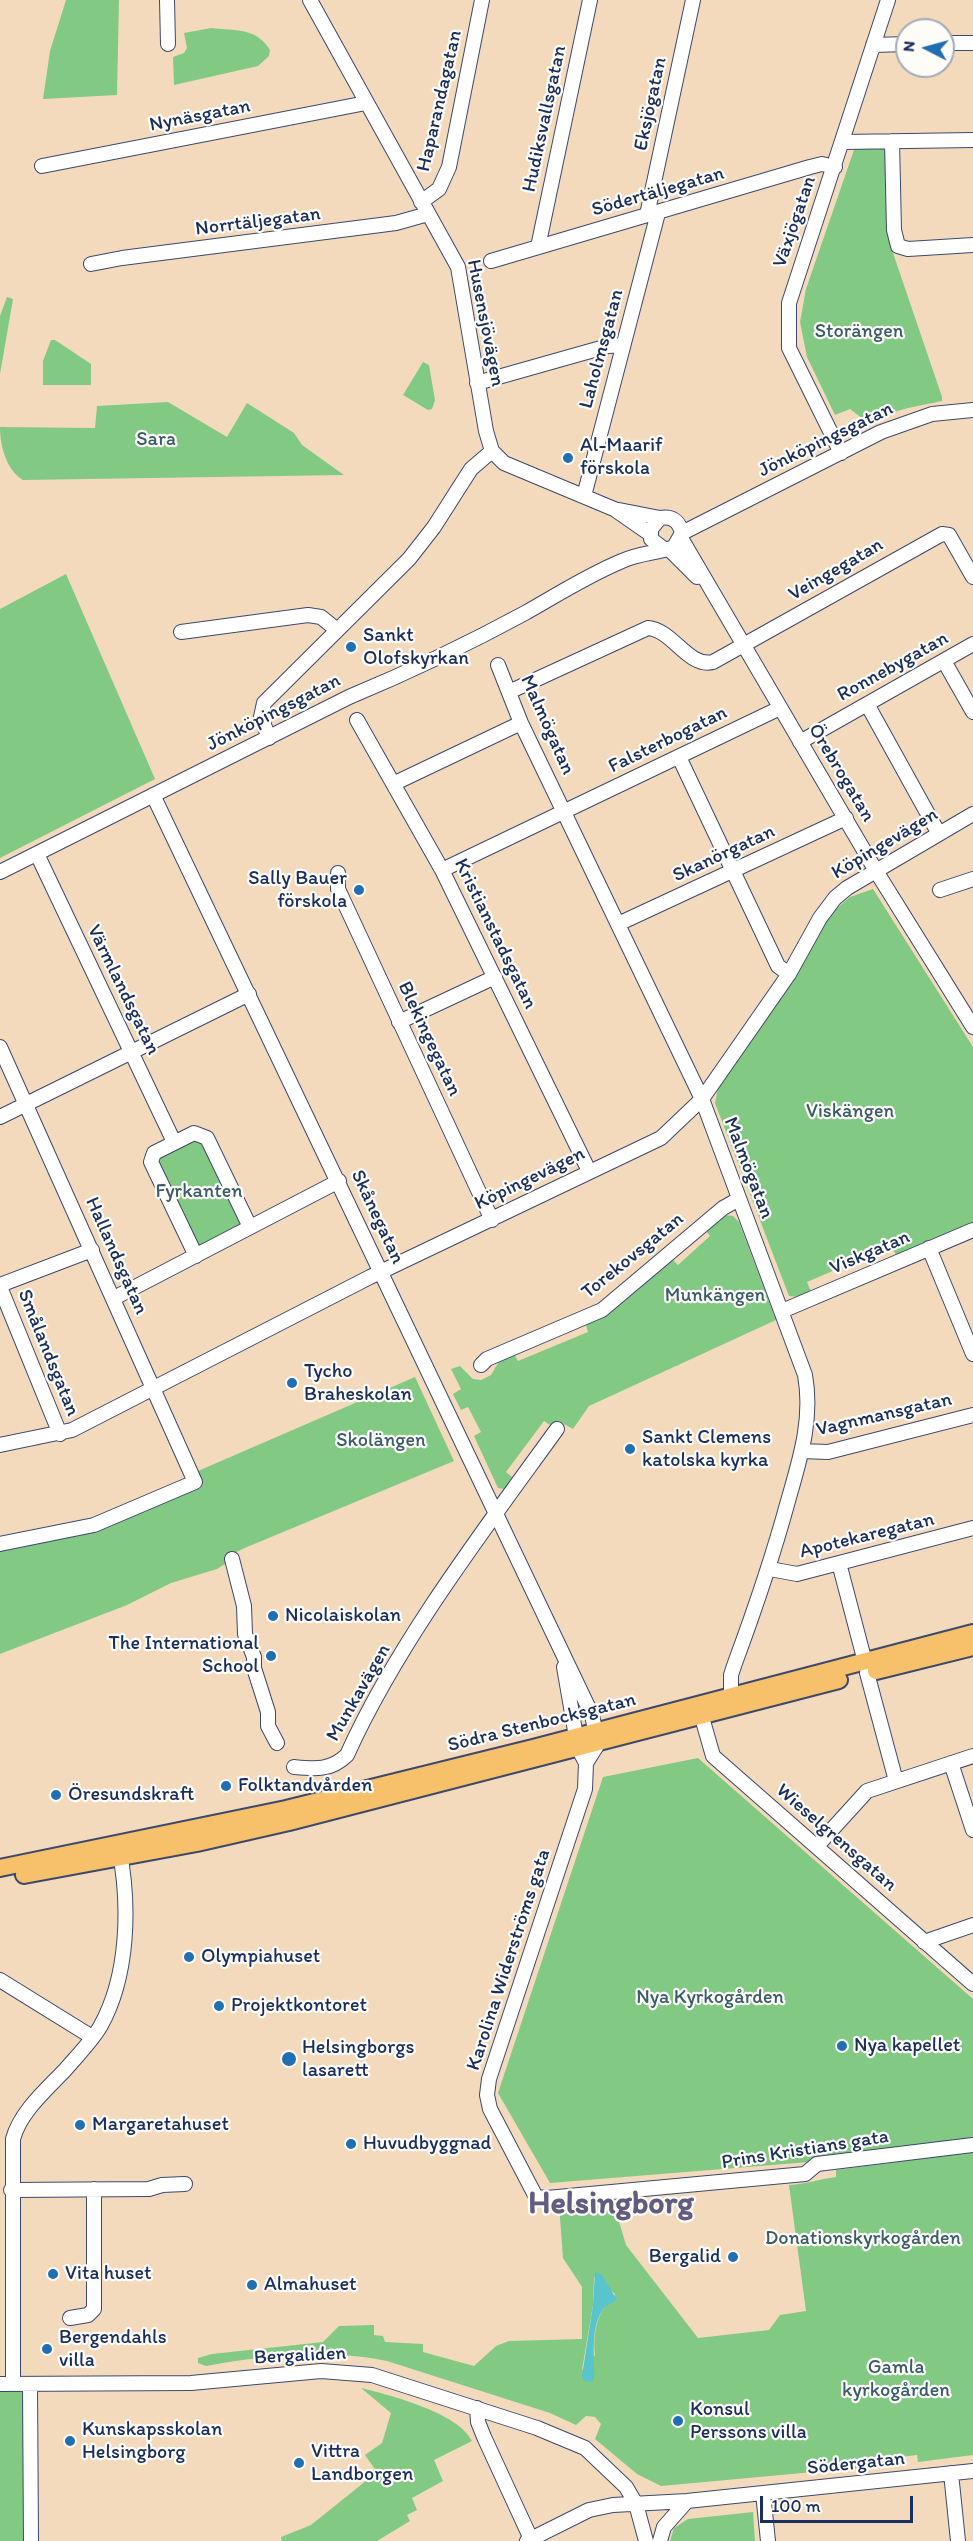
<!DOCTYPE html>
<html>
<head>
<meta charset="utf-8">
<style>
	body { margin:0 }
	#map { position:relative; width:973px; height:2541px; overflow:hidden; background:#f4dabc; font-family:Itim,sans-serif }
	canvas { display:block }
	.north { position:absolute; left:895px; top:18px; width:60px; height:60px; box-sizing:border-box; background:#fdfcf7; border:2px solid #a3aaba; border-radius:50%; rotate:276deg; font-size:16px; font-weight:700; line-height:24px; text-align:center; color:#1b2f5e }
	.north::after { content:''; display:block; margin:auto; width:21px; height:27px; background:#1f6fb2; clip-path:polygon(50% 0,100% 100%,50% 72%,0 100%) }
	.scale { position:absolute; left:760px; top:2496px; width:153px; height:27px; box-sizing:border-box; border:3px solid #1b2f5e; border-top:0; padding-left:8px; font-size:18px; line-height:21px; white-space:nowrap; color:#1b2f5e; -webkit-text-stroke:4px #fdfcf7; paint-order:stroke }
</style>
</head>
<body>
<div id="map">
<canvas width="973" height="2541"></canvas>
<div class="north">N</div>
<div class="scale">100 m</div>
</div>
<script>
const ctx = document.querySelector('canvas').getContext('2d');
ctx.lineJoin = 'round';
function paint(path, color) {
  ctx.fillStyle = color;
  ctx.fill(path, 'evenodd');
}
function strokePath(path, color, width, dash) {
  ctx.strokeStyle = color;
  ctx.lineWidth = width;
  ctx.lineCap = dash ? 'butt' : 'round';
  ctx.setLineDash(dash || []);
  ctx.stroke(path);
}
function write(font, color, halo, rows, align = 'center') {
  ctx.font = font + ' Itim,sans-serif';
  ctx.lineWidth = 4.5;
  ctx.setLineDash([]);
  ctx.textBaseline = 'middle';
  ctx.strokeStyle = halo;
  ctx.fillStyle = color;
  for (const [text, x, y, turn = 0] of rows) {
    ctx.save();
    ctx.translate(x, y);
    ctx.rotate((+turn || 0) * Math.PI / 180);
    ctx.textAlign = isNaN(turn) ? turn : align;
    if (halo) ctx.strokeText(text, 0, 0);
    ctx.fillText(text, 0, 0);
    ctx.restore();
  }
}
paint(new Path2D(`
	M66,0H119L117,95L43,99L50,51Z
	M211,28C235,31 256,27 270,50L269,56L258,66L174,85L173,57L184,53L187,48L184,33Z
	M855,147L883,148L887,151L890,244L942,397V401C917,407 887,409 866,427L863,419L850,409L835,415L807,357L800,322L806,289Z
	M7,297L13,299L0,374V316Z
	M51,340H55L91,364V385H43V361Z
	M423,362L429,365L435,400L432,409L428,410L403,395Z
	M168,402L227,437L247,403L294,433L302,445L344,475L23,480C6,470 0,445 0,427L95,428L97,406Z
	M66,574L155,779L0,858V609Z
	M873,889L973,1047V1223L896,1255L891,1246L807,1282L811,1292L800,1297L789,1296L715,1103L718,1088L760,1029L831,913L850,897Z
	M194,1138L202,1140L242,1219L240,1228L202,1248L195,1245L156,1164L157,1156Z
	M724,1215L733,1216L739,1222L776,1320L589,1406L573,1429L562,1423L550,1425L544,1421L506,1472L512,1477L504,1489L498,1488L474,1436L481,1432L468,1407L461,1410L453,1394L461,1389L451,1369L460,1366L473,1379L481,1380L491,1375L500,1360L514,1354L518,1361L588,1332L586,1325L617,1307L672,1259L678,1265L710,1236L705,1230Z
	M415,1377L454,1461L247,1547L228,1556L225,1564L217,1569L171,1583L127,1605L0,1654V1549L95,1531L203,1485L198,1471Z
	M698,1758L973,1999V2143L809,2162L550,2183L498,2093L603,1777Z
	M973,2152V2455L918,2462L917,2455L900,2457L901,2464L661,2486L637,2474L595,2439L601,2424L595,2417L586,2416L576,2425L550,2413L387,2361C333,2349 261,2355 206,2366L198,2363V2358L212,2354L323,2342L339,2326L374,2325V2335L383,2336L385,2342L423,2344V2352L474,2366L496,2346L509,2341L582,2339V2287L563,2258L559,2205L613,2201L626,2245L698,2338L769,2330L780,2315L806,2311L789,2185C808,2184 818,2179 836,2177V2170ZM594,2277L615,2294C612,2304 605,2304 601,2313C595,2325 593,2342 595,2355L582,2370L593,2305Z
	M0,2385H29L31,2541H0Z
	M361,2388C390,2395 459,2413 472,2441L434,2460L443,2481L412,2498L417,2510L407,2515L410,2521L377,2541H282L281,2537L311,2525L377,2472L365,2455L382,2443L391,2413Z
	M753,2512L755,2541H670L674,2528L688,2519Z`), '#82c984');
paint(new Path2D(`
	M595,2272L602,2275L617,2300C613,2303 605,2305 602,2311C590,2330 595,2358 594,2379L591,2382L584,2381L582,2376L593,2305Z`), '#58c5cd');
const minor = new Path2D(`
	M167,0L168,44
	M310,0L458,267L486,431L492,451L504,463L614,509L650,534
	M943,43H973
	M873,45L907,44
	M892,141L894,230L898,246L908,249L973,245
	M843,142L973,140
	M42,166L366,103
	M421,202L439,189L449,167L482,0
	M647,215L693,0
	M538,247L590,0
	M491,261L810,167L822,164L835,167
	M91,264L122,258L396,223L428,214
	M477,383L608,346L623,345
	M841,453L789,348V303L888,0
	M584,496L658,213
	M619,510L660,518
	M682,533L881,432L932,414L973,410
	M681,538L876,871L973,1027
	M669,549L697,577
	M181,632L308,615L321,617L337,630
	M944,661L973,712
	M498,665L521,723L702,1099L805,1375C813,1419 800,1459 788,1501C773,1556 755,1609 735,1663L731,1675V1705
	M511,691L648,628C673,630 688,668 713,662L942,534L949,535L973,577
	M867,704L939,834
	M357,720L442,870L589,1171
	M269,738L261,717L264,703L409,559L434,527L471,469L492,451
	M800,742L973,644
	M679,757L778,966L789,974
	M395,783L521,723
	M153,795L592,1715L598,1744L586,1763
	M37,854L174,1142
	M442,870L780,708
	M0,872L349,697C409,672 468,644 525,613C557,595 588,575 622,561C639,553 658,553 674,547L682,533C679,521 672,516 660,518L651,529V539L664,549
	M338,873V889L492,1220
	M940,890L973,879
	M618,924L846,818
	M399,1022L495,977
	M0,1047L195,1482L94,1525L0,1544
	M0,1117L249,994
	M929,1248L973,1354
	M196,1256L151,1162L154,1153L194,1133L207,1138L250,1227
	M0,1285L92,1250
	M0,1287L60,1434
	M114,1298L339,1181
	M782,1311L973,1230
	M481,1365L487,1359L602,1310L723,1208L739,1199
	M0,1445L72,1430L370,1277L661,1138L702,1099L789,974L820,918L835,898L847,888L973,814
	M802,1451L828,1452L973,1415
	M232,1559L244,1606L245,1634L254,1657V1668L268,1712V1726L277,1743
	M839,1563L865,1662
	M770,1569L797,1574L973,1528
	M564,1667L578,1748L586,1763L585,1789L489,2079L487,2095L490,2109L536,2197L547,2198L805,2174L817,2164L973,2145
	M867,1673L896,1781
	M699,1707L713,1756L973,1984
	M951,1763L973,1830
	M294,1767C314,1769 331,1771 347,1755C398,1642 484,1530 557,1429
	M817,1846L867,1791L973,1756
	M924,1942L973,1925
	M0,1980L92,2037
	M11,2190L149,2189L162,2185L185,2184
	M70,2318L88,2315L94,2309V2189
	M0,2384L191,2383L321,2371L372,2375L537,2428L585,2448L626,2487L636,2504L646,2541
	M13,2384V2139C20,2112 47,2089 65,2070C77,2056 91,2042 100,2027C129,1976 130,1904 119,1848
	M30,2384L31,2541
	M477,2408L478,2422L484,2437L531,2539
	M951,2473L958,2541
	M763,2493L768,2541
	M527,2541L589,2510L613,2505L687,2501L973,2471
	M660,2541L664,2527L687,2501`);
const major = new Path2D(`
	M876,1671L973,1647
	M0,1868L286,1809L533,1748L973,1633
	M24,1875L197,1843L289,1822L839,1680`);
strokePath(minor, '#3c496c', 16);
strokePath(major, '#3c496c', 20);
strokePath(minor, '#fff', 14);
strokePath(major, '#f7c06b', 16);
for (const [x, y, r, color] of [
	[568,458,6,"#1f6fb2"],
	[351,647,6,"#1f6fb2"],
	[359,890,6,"#1f6fb2"],
	[292,1383,6,"#1f6fb2"],
	[630,1449,6,"#1f6fb2"],
	[273,1616,6,"#1f6fb2"],
	[271,1656,6,"#1f6fb2"],
	[226,1786,6,"#1f6fb2"],
	[56,1795,6,"#1f6fb2"],
	[189,1957,6,"#1f6fb2"],
	[219,2006,6,"#1f6fb2"],
	[842,2046,6,"#1f6fb2"],
	[289,2059,8,"#1f6fb2"],
	[80,2125,6,"#1f6fb2"],
	[351,2144,6,"#1f6fb2"],
	[733,2257,6,"#1f6fb2"],
	[53,2274,6,"#1f6fb2"],
	[252,2285,6,"#1f6fb2"],
	[47,2349,6,"#1f6fb2"],
	[678,2421,6,"#1f6fb2"],
	[70,2441,6,"#1f6fb2"],
	[299,2463,6,"#1f6fb2"]
]) {
  const dot = new Path2D();
  dot.arc(x, y, r, 0, 2 * Math.PI);
  ctx.fillStyle = color;
  ctx.fill(dot);
  strokePath(dot, '#fdfcf7', 2);
}
write('20px', '#1b2f5e', '#fdfcf7', [
	["Haparandagatan",440,101,-77],
	["Eksjögatan",651,104,-78],
	["Nynäsgatan",200,116,-11],
	["Hudiksvallsgatan",545,119,-78],
	["Södertäljegatan",658,192,-16],
	["Norrtäljegatan",258,222,-7],
	["Växjögatan",795,222,-71],
	["Husensjövägen",485,323,79],
	["Laholmsgatan",602,349,-75],
	["Jönköpingsgatan",826,440,-26],
	["Veingegatan",836,570,-30],
	["Ronnebygatan",893,667,-29],
	["Jönköpingsgatan",274,713,-27],
	["Malmögatan",547,725,66],
	["Falsterbogatan",668,740,-26],
	["Örebrogatan",841,773,59],
	["Köpingevägen",885,844,-31],
	["Skanörgatan",724,854,-25],
	["Kristianstadsgatan",495,934,64],
	["Värmlandsgatan",123,990,64],
	["Blekingegatan",429,1039,65],
	["Malmögatan",748,1168,69],
	["Köpingevägen",530,1179,-26],
	["Skånegatan",377,1217,65],
	["Viskgatan",870,1253,-23],
	["Hallandsgatan",116,1256,66],
	["Torekovsgatan",633,1256,-39],
	["Smålandsgatan",48,1353,68],
	["Vagnmansgatan",884,1415,-13],
	["Apotekaregatan",867,1536,-14],
	["Munkavägen",359,1693,-60],
	["Södra Stenbocksgatan",542,1723,-14],
	["Wieselgrensgatan",836,1838,41],
	["Karolina Widerströms gata",509,1960,-72],
	["Prins Kristians gata",805,2150,-9],
	["Bergaliden",300,2356,-3],
	["Södergatan",856,2464,-6]
]);
write('20px', '#3a5d69', '#fdfcf7', [
	["Storängen",859,332],
	["Sara",156,440],
	["Viskängen",850,1112],
	["Fyrkanten",199,1192],
	["Munkängen",715,1296],
	["Skolängen",381,1441],
	["Nya Kyrkogården",710,1998],
	["Donationskyrkogården",863,2239],
	["Gamla",896,2368],
	["kyrkogården",896,2391]
]);
write('20px', '#1b2f5e', '#fdfcf7', [
	["Al-Maarif",580,446],
	["förskola",580,469],
	["Sankt",363,636],
	["Olofskyrkan",363,659],
	["Sally Bauer",347,879,"right"],
	["förskola",347,902,"right"],
	["Tycho",304,1372],
	["Braheskolan",304,1395],
	["Sankt Clemens",642,1438],
	["katolska kyrka",642,1461],
	["Nicolaiskolan",285,1616],
	["The International",259,1644,"right"],
	["School",259,1667,"right"],
	["Folktandvården",238,1786],
	["Öresundskraft",68,1795],
	["Olympiahuset",201,1957],
	["Projektkontoret",231,2006],
	["Nya kapellet",854,2046],
	["Helsingborgs",302,2048],
	["lasarett",302,2071],
	["Margaretahuset",92,2125],
	["Huvudbyggnad",363,2144],
	["Bergalid",721,2257,"right"],
	["Vita huset",65,2274],
	["Almahuset",264,2285],
	["Bergendahls",59,2338],
	["villa",59,2361],
	["Konsul",690,2410],
	["Perssons villa",690,2433],
	["Kunskapsskolan",82,2430],
	["Helsingborg",82,2453],
	["Vittra",311,2452],
	["Landborgen",311,2475]
], 'left');
write('bold 32px', '#615c80', '#fdfcf7', [
	["Helsingborg",611,2205]
]);
</script>
</body>
</html>
